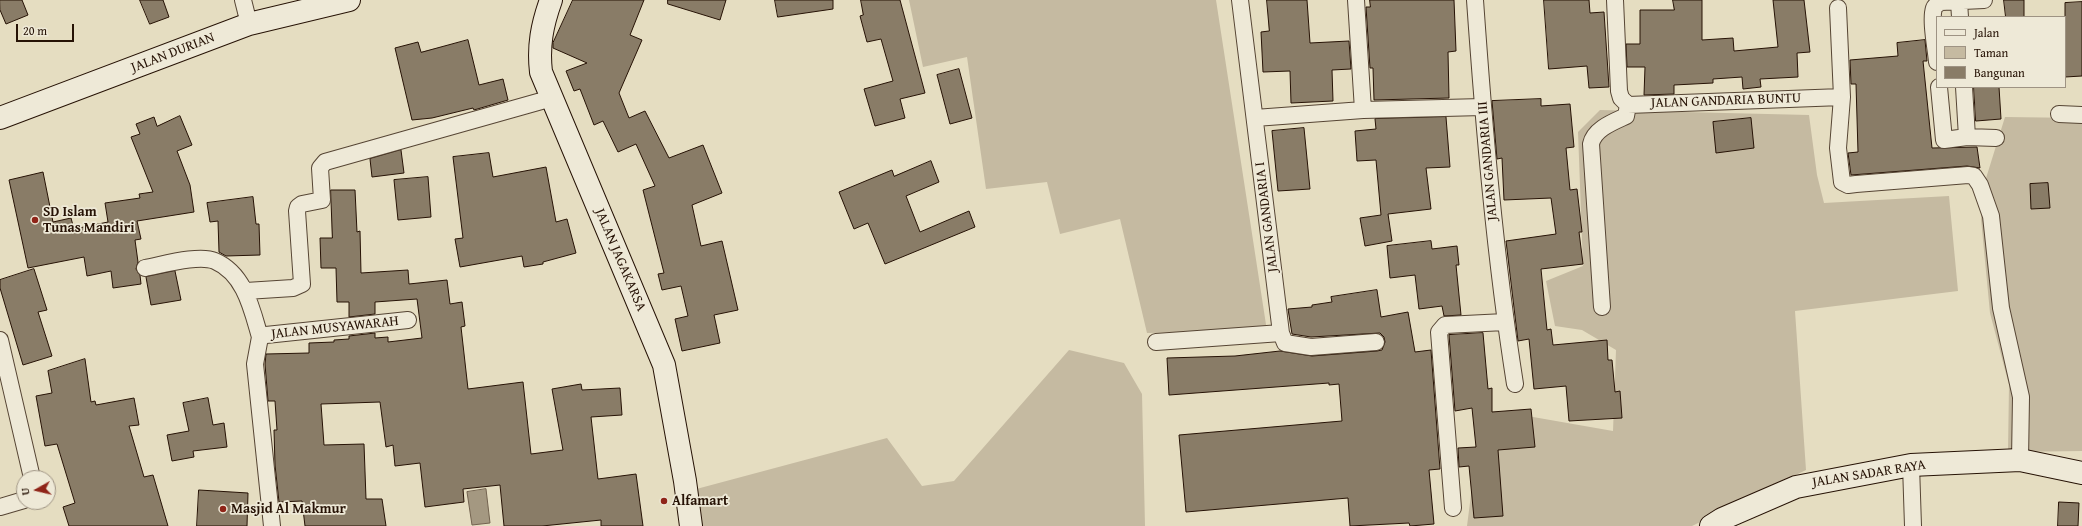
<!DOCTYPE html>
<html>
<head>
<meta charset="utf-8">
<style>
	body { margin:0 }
	#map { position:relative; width:2082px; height:526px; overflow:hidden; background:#e5ddc1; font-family:"Gentium Book Plus",serif }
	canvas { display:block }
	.legend { position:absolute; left:1936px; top:16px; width:130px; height:72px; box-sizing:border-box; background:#eee9d7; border:1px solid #9e9383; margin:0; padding:5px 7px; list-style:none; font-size:12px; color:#261205 }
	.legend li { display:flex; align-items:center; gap:8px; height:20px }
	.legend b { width:20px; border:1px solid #9e9383 }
	.north { position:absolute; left:16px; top:470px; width:40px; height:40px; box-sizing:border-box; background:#eee9d7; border:1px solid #9e9383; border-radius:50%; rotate:262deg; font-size:11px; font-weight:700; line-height:16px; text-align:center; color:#261205 }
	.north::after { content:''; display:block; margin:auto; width:14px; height:18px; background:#8f2418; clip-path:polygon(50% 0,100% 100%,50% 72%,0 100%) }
	.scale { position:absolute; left:16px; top:24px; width:58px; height:18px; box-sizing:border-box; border:2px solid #261205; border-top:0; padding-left:5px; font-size:12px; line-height:14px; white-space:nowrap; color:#261205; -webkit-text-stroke:3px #eee9d7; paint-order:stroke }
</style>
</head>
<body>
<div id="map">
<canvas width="2082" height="526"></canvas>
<ul class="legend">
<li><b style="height:5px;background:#eee9d7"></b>Jalan</li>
<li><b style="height:11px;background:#c5baa1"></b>Taman</li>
<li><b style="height:11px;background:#897c67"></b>Bangunan</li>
</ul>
<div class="north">U</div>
<div class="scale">20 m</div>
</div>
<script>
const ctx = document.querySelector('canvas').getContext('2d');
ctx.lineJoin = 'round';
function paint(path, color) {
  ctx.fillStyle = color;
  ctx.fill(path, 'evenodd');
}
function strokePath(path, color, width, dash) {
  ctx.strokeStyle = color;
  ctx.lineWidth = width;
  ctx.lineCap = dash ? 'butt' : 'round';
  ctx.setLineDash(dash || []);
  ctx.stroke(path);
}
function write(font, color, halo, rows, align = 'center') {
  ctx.font = font + ' "Gentium Book Plus",serif';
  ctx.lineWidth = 3.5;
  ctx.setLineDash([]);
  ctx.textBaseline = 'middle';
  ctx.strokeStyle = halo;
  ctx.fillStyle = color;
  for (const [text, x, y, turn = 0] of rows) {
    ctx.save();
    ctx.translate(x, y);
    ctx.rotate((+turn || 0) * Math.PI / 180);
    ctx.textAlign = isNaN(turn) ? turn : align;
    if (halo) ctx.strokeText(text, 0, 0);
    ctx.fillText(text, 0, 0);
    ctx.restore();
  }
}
paint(new Path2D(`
	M909,0H1216L1267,331L1147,333L1120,219L1060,234L1047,182L986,189L967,57L923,67Z
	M1600,110L1809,115L1817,175L1824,203L1949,196L1958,291L1795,311L1806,470L1692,526H1467L1477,448L1516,414L1613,431L1616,350L1582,330L1555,326L1546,281L1583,266L1578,132Z
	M2005,117L2082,118V451L2008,452L2009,385L1990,313L1981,219L1983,188Z
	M1069,350L1124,363L1142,394L1145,526H680L674,495L887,438L922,486L954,481Z`), '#c5baa1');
const water = new Path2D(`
	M486,489L490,523L472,525L467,492Z`);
paint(water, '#a49881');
strokePath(water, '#72624f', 1);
const building = new Path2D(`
	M0,0H22L28,15L6,24L0,10Z
	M140,0H163L169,17L150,24Z
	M573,0H644L630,35L642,40L619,93L629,118L645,111L669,158L703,145L722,193L692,205L701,246L722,241L738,310L714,315L720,343L682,351L675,319L688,316L681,286L662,290L658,274L664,273L643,190L655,186L636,144L618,152L603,121L594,125L580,89L574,91L566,71L587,63L553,48V43Z
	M668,0H726L720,20L668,4Z
	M775,0H833V9L778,17Z
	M861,0H900L925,93L900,99L905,118L875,126L864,89L893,81L881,39L867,42L860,16L863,15Z
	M1267,0H1307L1310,43L1349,41L1351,69L1332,70L1333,101L1291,103L1290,71L1263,72L1261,32L1269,31Z
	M1370,0H1454L1456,51L1448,52L1449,98L1374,100L1373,68H1370L1366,7H1370Z
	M1544,0H1589L1590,13L1604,12L1609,87L1589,88L1587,66L1549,69Z
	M1673,0H1702V40L1733,38L1734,51L1778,47L1773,0H1804L1810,52L1797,53L1798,77L1760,79L1761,87L1743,89L1742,77L1713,79V83L1674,85V94L1644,95L1645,67H1627L1626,44H1640V10H1674Z
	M2004,0H2024V17H2006Z
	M2082,2V76L2065,77V3Z
	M468,40L479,85L503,79L508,100L474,110L473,108L432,118L412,120L395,48L418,42L421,52Z
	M1925,40L1927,61H1923L1932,148L1977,147L1980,168L1967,166L1851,175L1848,153L1858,152L1856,84H1851L1850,60L1898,56L1897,43Z
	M959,69L972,118L950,124L937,75Z
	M1974,87H1999L2001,119L1976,121Z
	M1541,99V106L1570,104L1574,147L1566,148L1570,190L1577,189L1582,232H1579L1583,264L1541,269L1547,330L1551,329L1553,345L1607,340L1608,360H1612L1615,392L1620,391L1622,418L1569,421L1566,386L1534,389L1529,339L1518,341L1506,241L1556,234L1551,198L1504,200L1502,158L1497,159L1492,101Z
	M180,116L192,145L177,151L190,185L194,212L137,221L141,239L135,240L138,262L136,269L140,275L141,284L113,288L111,271L87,276L84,257L28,268L9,180L43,172L53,222L71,218L74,229L108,222L105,203L140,198L139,194L153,192L131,137L140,134L136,124L154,117L157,126Z
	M1446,117L1450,167L1426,168L1431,209L1388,214L1392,241L1365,246L1360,218L1381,215L1376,160L1357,161L1355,131L1376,129L1375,119Z
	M1751,118L1754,148L1716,153L1713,122Z
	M1304,128L1310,189L1278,191L1272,131Z
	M401,150L404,173L372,177L370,159Z
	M489,153L493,177L546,167L556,222L567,219L576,253L543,262V264L524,267L522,256L460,267L455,239L463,238L453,157Z
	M931,161L939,182L906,196L920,232L969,211L975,227L885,264L868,223L854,229L839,192L892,170L894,176Z
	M428,177L431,217L398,220L394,180Z
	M2048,183L2050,208L2031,209L2030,184Z
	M331,190H355L357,232L360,231L361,273L408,270L409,284L447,280L450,304L462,302L465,326L461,327L468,389L523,382L531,454L563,450L552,389L581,384L582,390L620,388L622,415L591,417L598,479L636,474L643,526H601V520L542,526H504L500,485L463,489L464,502L425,507L420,463L395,466L393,445L386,447L380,402L321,404L324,445L364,444L366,499H382L386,526H305L302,501L279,502L275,465L274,430H277L275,401H268L265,364L266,354L309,353V343L334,342V340L349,339V336L375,333V338L388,337V342L422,338L417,299L375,302V314L349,317V302H337L336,268H321L320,238H332Z
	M253,197L256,224H259L260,255L226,256L219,252L218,221L210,222L207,203Z
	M1431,241L1432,249L1457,246L1459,265H1456L1461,315L1444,316L1442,306L1419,309L1415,275L1390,278L1387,246Z
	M34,269L47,310L38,312L52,356L23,365L0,288V280Z
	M175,271L181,300L151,305L146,277Z
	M1377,290L1381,317L1408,312L1415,352L1431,350L1440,469L1429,470L1434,524L1410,526L1409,523L1350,526L1348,498L1186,512L1179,435L1342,421L1339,384L1329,385V383L1169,395L1167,358L1235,356L1280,351L1312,356L1377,351L1382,350L1385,342L1384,337L1380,333L1311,337L1292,334L1288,309L1312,307V305L1332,302L1331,297Z
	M1483,333L1488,389L1492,388V412L1531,409L1535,447L1498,450L1503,516L1474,518L1469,466L1459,467L1458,448L1476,447L1472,408L1455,411L1449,335Z
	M85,359L91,402L95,401L96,405L134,398L139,425L129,426L144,477L153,475L168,526H69L63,507L75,503L57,444L45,446L36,396L52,393L48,371Z
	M208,398L213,425L224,423L227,447L193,451L194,457L172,461L167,435L189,431L183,403Z
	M199,490L248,493L247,526H197Z
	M2059,502L2079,503L2078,526H2058Z`);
paint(building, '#897c67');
strokePath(building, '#261205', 1);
const street = new Path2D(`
	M243,0L249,24
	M1240,0L1281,333L1285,343L1311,347L1376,342
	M1356,0L1363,110
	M1475,0C1484,128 1495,257 1515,384
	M1615,0L1619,91L1621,98L1628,105L1842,97
	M1959,2L1960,17
	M1838,8L1842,97L1838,148L1842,182L1848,185L1856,184L1968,175L1974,176L1980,185L1991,216L2001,308L2021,397L2020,460
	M1937,62C1936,49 1930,20 1934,8C1935,5 1938,4 1941,2L1984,0
	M1939,87L1944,140L1967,137L1996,138
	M1964,87L1967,137
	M2059,114L2082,115
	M1255,118L1363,110L1483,107
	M145,268C162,265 199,254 215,261C245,274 252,310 260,337
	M246,291L293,288L302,284L297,211L298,207L302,204L322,200L320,168L325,162L552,98
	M1602,307L1591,144C1594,129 1613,122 1626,116L1628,105
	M0,340L32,478
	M1156,342L1281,333
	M1911,465L1913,526
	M0,507L24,500
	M1453,508L1439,332L1445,325L1505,322
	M272,526L255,364L260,337L266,335L408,320`);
const secondary = new Path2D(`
	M551,0C542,25 538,46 541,72L664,365L685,481L691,526
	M0,118L249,24L349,0
	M1711,526L1722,519L1796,487L1911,465L2020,460L2082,473`);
strokePath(street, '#564534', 18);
strokePath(secondary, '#261205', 24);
strokePath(street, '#eee9d7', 16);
strokePath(secondary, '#eee9d7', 22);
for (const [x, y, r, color] of [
	[35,220,4,"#8f2418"],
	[664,501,4,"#8f2418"],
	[223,509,4,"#8f2418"]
]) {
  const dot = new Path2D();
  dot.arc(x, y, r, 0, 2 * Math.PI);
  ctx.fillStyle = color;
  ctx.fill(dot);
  strokePath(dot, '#eee9d7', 1.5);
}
write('14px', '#261205', '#eee9d7', [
	["JALAN DURIAN",173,53,-21],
	["JALAN GANDARIA BUNTU",1726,101,-2],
	["JALAN GANDARIA III",1488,161,-95],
	["JALAN GANDARIA I",1267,217,-97],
	["JALAN JAGAKARSA",620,260,67],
	["JALAN MUSYAWARAH",335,328,-6],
	["JALAN SADAR RAYA",1869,474,-9]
]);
write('bold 14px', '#261205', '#eee9d7', [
	["SD Islam",43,212],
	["Tunas Mandiri",43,228],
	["Alfamart",672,501],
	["Masjid Al Makmur",231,509]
], 'left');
</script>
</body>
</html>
